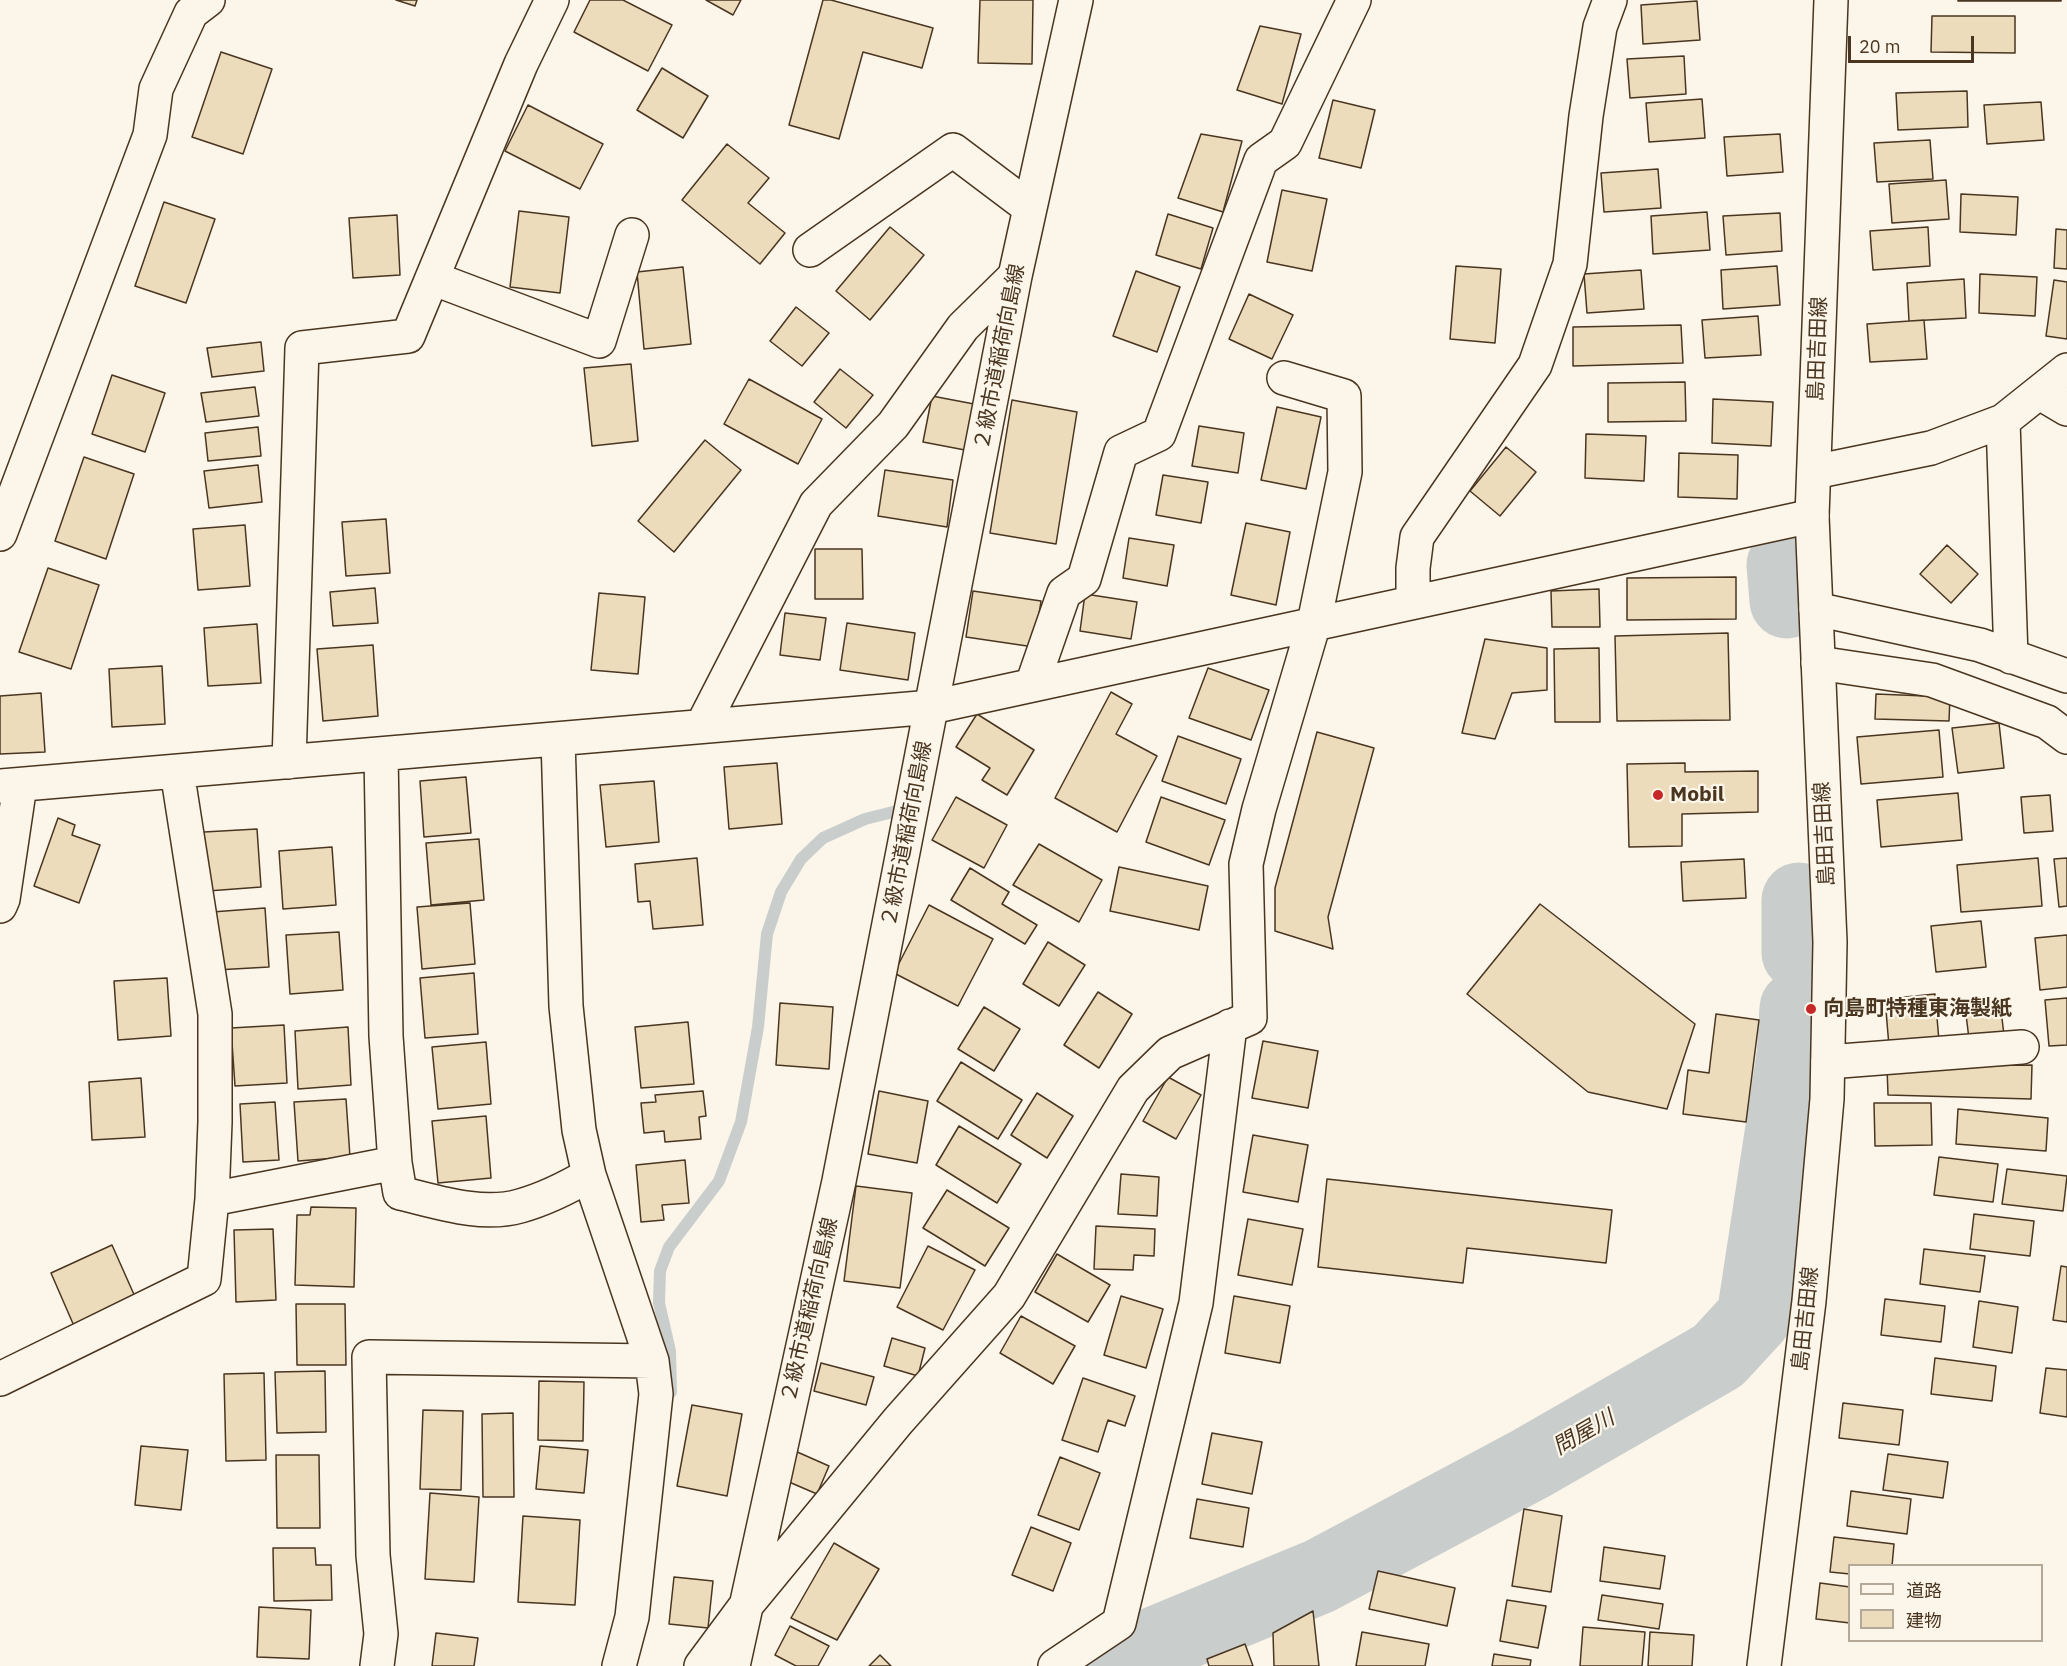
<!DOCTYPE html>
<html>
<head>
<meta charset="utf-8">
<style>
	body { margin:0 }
	#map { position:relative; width:2067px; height:1666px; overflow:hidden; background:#fbf6e9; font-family:"IBM Plex Sans","Noto Sans JP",sans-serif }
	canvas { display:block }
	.legend { position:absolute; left:1848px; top:1564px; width:195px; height:78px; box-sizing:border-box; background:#fbf6e9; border:2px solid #b4a999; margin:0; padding:8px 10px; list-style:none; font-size:18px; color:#4a3520 }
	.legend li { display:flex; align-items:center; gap:12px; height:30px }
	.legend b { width:30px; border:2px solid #b4a999 }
	.scale { position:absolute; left:1848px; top:36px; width:126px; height:27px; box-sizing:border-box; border:3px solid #4a3520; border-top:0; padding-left:8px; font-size:18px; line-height:21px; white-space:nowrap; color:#4a3520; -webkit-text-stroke:4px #fbf6e9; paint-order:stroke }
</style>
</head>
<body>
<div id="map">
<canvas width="2067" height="1666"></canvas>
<ul class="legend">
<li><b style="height:8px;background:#fbf6e9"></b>道路</li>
<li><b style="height:16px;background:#ecdcbc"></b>建物</li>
</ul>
<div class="scale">20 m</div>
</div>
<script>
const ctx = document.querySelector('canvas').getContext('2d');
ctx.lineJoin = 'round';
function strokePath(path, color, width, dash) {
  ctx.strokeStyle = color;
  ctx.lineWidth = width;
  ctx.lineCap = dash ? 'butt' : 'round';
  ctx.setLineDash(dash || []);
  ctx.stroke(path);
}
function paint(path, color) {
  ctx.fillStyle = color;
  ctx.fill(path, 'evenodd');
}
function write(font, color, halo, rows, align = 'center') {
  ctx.font = font + ' "IBM Plex Sans","Noto Sans JP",sans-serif';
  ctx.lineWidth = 4.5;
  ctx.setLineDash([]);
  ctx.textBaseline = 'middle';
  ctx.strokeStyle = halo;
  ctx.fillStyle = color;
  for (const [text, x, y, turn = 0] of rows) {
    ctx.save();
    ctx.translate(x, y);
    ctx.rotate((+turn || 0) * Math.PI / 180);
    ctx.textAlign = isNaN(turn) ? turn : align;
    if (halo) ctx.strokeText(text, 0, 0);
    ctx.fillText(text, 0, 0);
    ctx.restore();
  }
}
strokePath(new Path2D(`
	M671,1392L670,1351L659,1303L660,1271L669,1247L719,1181L741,1122L758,1027L767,934L781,892L801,859L823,838L865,819L901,810`), '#c9cecd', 12);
strokePath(new Path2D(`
	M1784,565L1787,601
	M1799,953V900
	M1119,1666L1158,1643L1320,1576L1530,1464L1718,1356L1754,1317L1794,1056L1797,1008`), '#c9cecd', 75);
const building = new Path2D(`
	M396,0H417L415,6Z
	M590,0H623L672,25L648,71L574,32Z
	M706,0H741L733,15Z
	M823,0H831L933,28L922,68L863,52L839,139L789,125Z
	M980,0H1033L1032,64L978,63Z
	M1958,0H2061V1H1958Z
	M1697,1L1700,40L1643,44L1641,5Z
	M1932,16H2015V53L1931,52Z
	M1260,26L1301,34L1282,104L1237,90Z
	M221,52L272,69L243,154L192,137Z
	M1684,56L1686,94L1630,98L1627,59Z
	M662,68L708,96L683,138L637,110Z
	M1967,91L1968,127L1898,130L1896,93Z
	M1702,99L1705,138L1649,142L1646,103Z
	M1333,100L1375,110L1361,168L1319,158Z
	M2041,102L2044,140L1987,144L1984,105Z
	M528,105L603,144L580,189L505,151Z
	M1201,134L1242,141L1223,212L1178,198Z
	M1780,134L1783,172L1727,176L1724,137Z
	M1930,140L1933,179L1877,182L1874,143Z
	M727,144L769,178L748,203L785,233L760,264L682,200Z
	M1658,169L1661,208L1604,212L1601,173Z
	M1946,180L1949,219L1892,223L1889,184Z
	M1282,190L1327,199L1312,271L1267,262Z
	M1961,194L2018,197L2016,235L1960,232Z
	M164,202L215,219L186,303L135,286Z
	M519,211L569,217L560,293L510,287Z
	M1707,212L1710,250L1653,254L1651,216Z
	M1780,213L1782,251L1726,255L1723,216Z
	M1168,214L1213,228L1201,269L1156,255Z
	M397,215L400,275L353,278L349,218Z
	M890,227L924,255L870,320L836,291Z
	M1928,227L1930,266L1873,270L1870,231Z
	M2056,229L2067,230V269L2054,268Z
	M1456,266L1501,269L1495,343L1450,339Z
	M1777,266L1780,305L1723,309L1721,270Z
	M683,267L691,344L644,349L637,272Z
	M1641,270L1644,309L1587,313L1584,274Z
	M1136,271L1180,287L1157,352L1113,336Z
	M1980,274L2037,277L2035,316L1979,313Z
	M1964,279L1966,318L1909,321L1907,283Z
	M2054,280L2067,282V339L2046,336Z
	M1249,294L1293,315L1272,359L1229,339Z
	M796,307L829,333L802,366L770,341Z
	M1758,316L1761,355L1705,358L1702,320Z
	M1924,320L1927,359L1870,362L1867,324Z
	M1681,325L1683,363L1573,366V327Z
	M261,342L264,371L212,377L207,348Z
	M631,364L638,441L592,446L584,368Z
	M840,369L873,395L846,428L814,402Z
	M112,375L165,393L145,452L92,434Z
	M749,379L822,419L798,464L724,424Z
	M1685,382L1686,421L1608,422V383Z
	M255,387L259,416L206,422L201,393Z
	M932,396L974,404L965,450L923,442Z
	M1713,399L1773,402L1771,446L1712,443Z
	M1012,400L1077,412L1056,544L990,533Z
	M1277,407L1321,417L1306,489L1261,480Z
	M1199,426L1244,433L1238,473L1192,466Z
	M258,427L261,456L208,461L205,433Z
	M1586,434L1646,436L1644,481L1585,478Z
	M705,440L741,470L674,552L638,521Z
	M1506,447L1536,472L1500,516L1470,491Z
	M1679,453L1738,455L1737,499L1678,497Z
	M84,457L134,474L106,559L55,541Z
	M258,465L262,502L209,508L204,471Z
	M885,470L953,480L947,527L878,516Z
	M1163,475L1208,482L1201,523L1156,515Z
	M386,519L390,573L346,576L342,522Z
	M1246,523L1290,532L1276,605L1231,595Z
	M245,525L250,586L198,590L193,529Z
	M1129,538L1174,545L1167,586L1123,578Z
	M1947,545L1978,574L1951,603L1920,574Z
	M815,549H862L863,599H815Z
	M48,568L99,585L71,669L19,652Z
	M1736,577V619L1627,620V578Z
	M375,588L378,623L333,626L330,592Z
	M1599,589L1600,627H1552L1551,591Z
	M973,591L1041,601L1034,647L966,637Z
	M599,593L645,597L638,674L591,670Z
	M1085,594L1137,602L1131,639L1080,631Z
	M785,613L826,618L820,660L780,655Z
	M847,623L915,633L908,680L840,670Z
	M257,624L261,683L208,686L204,628Z
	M1728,633L1730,720L1617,721L1615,636Z
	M1485,639L1547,648V690L1512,693L1495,739L1462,733Z
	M373,645L378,716L323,721L317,649Z
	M1599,648L1600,722H1555L1554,649Z
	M162,666L165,724L112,727L109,669Z
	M1208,668L1269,690L1251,740L1189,718Z
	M1111,692L1132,704L1116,734L1157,756L1117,832L1055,798Z
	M41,693L45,752L0,754V696Z
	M1876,694L1950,697L1949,721L1875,719Z
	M977,714L1034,750L1007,795L982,780L990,768L956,747Z
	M1999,723L2004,768L1958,773L1952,728Z
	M1939,730L1943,777L1861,784L1857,737Z
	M1317,732L1374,748L1328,917L1333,949L1275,931V888Z
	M1178,736L1241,759L1226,804L1162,781Z
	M777,763L782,824L729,829L724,767Z
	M1685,763V772L1758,771V812L1682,814V846L1629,847L1627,764Z
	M466,777L471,833L424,837L420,781Z
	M654,781L659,842L606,847L600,785Z
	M1958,793L1962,840L1881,847L1877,800Z
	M2050,795L2053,831L2024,833L2021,797Z
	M956,797L1007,825L984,868L932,840Z
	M1161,797L1225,820L1209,865L1146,842Z
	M58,818L75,825L72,835L100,845L79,903L34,886Z
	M257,829L261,887L208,891L204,832Z
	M479,839L484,900L431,905L426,843Z
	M1039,844L1102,880L1079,922L1013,885Z
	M332,847L336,905L283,909L279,851Z
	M697,858L703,925L653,929L650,901L638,902L635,864Z
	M2038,858L2042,906L1961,912L1957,865Z
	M2067,858V906L2059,907L2054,859Z
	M1744,859L1746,898L1683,901L1681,862Z
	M1119,867L1208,886L1199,930L1110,911Z
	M970,868L1009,892L1002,904L1037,925L1025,944L951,900Z
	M470,903L475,964L422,969L417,907Z
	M1540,904L1695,1024L1667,1109L1588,1092L1467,994Z
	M929,905L993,939L958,1006L894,973Z
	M265,908L269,967L216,970L212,912Z
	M1981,921L1986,967L1936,972L1931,926Z
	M339,932L343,990L290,994L286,935Z
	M2067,935V987L2040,990L2035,938Z
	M1048,942L1085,965L1059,1006L1023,984Z
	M474,973L478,1034L425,1038L420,978Z
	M167,978L171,1036L118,1040L114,981Z
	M1098,992L1132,1014L1099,1068L1064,1045Z
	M1935,994L1939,1041L1889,1046L1885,999Z
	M2067,998V1045L2049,1046L2045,1000Z
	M2000,1002L2004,1035L1969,1039L1965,1006Z
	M780,1003L833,1007L829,1069L776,1065Z
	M984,1007L1020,1029L994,1071L958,1049Z
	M1716,1014L1759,1020L1746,1122L1683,1114L1688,1070L1709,1073Z
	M688,1022L694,1084L641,1088L635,1027Z
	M284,1025L287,1083L235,1086L231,1028Z
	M348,1027L351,1085L298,1089L295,1031Z
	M1263,1041L1318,1051L1308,1108L1252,1098Z
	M486,1042L491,1104L438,1109L432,1047Z
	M961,1062L1022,1100L998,1139L937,1101Z
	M2032,1065L2031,1099L1888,1095L1887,1067Z
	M1168,1077L1201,1095L1176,1139L1143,1121Z
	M141,1078L145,1137L92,1140L89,1082Z
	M703,1091L706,1116L699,1117L701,1139L665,1142L664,1131L644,1133L641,1103L656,1102L655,1095Z
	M879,1091L928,1101L917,1163L868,1154Z
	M1037,1093L1073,1116L1047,1158L1011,1135Z
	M346,1099L350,1157L298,1161L294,1102Z
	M275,1102L279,1160L243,1162L240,1104Z
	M1874,1103H1931L1932,1145L1875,1146Z
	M1958,1109L2048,1118L2046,1151L1956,1144Z
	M486,1116L491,1178L438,1183L432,1121Z
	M959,1126L1021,1164L997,1203L936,1165Z
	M1253,1135L1308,1145L1298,1202L1243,1192Z
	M1939,1157L1998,1164L1993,1202L1934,1195Z
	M685,1160L689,1203L662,1205L664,1220L641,1222L636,1165Z
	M2007,1169L2067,1176L2063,1211L2002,1204Z
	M1121,1174L1159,1177L1157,1216L1118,1214Z
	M1327,1179L1612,1210L1606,1263L1467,1248L1463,1283L1318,1267Z
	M856,1186L912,1193L900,1288L844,1281Z
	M947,1190L1009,1228L985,1266L923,1228Z
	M311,1207L356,1208L354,1287L295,1285L297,1215H310Z
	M1974,1214L2034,1221L2030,1256L1970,1249Z
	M1248,1219L1303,1229L1292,1285L1238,1275Z
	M1096,1226L1155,1229L1154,1256L1134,1255L1133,1270L1094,1269Z
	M273,1229L276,1300L236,1302L234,1230Z
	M112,1245L136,1299L74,1326L51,1273Z
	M928,1246L975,1270L943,1330L897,1307Z
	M1924,1249L1985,1256L1980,1292L1920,1284Z
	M1057,1254L1110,1285L1088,1322L1035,1292Z
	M2061,1266L2067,1267V1322L2053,1320Z
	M1121,1296L1163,1309L1146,1368L1104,1355Z
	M1234,1296L1290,1306L1280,1363L1225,1353Z
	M1885,1299L1945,1306L1941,1342L1881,1335Z
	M1979,1301L2018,1307L2012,1353L1973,1347Z
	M296,1304H345L346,1365H297Z
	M1021,1316L1075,1346L1053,1384L1000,1353Z
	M892,1338L925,1348L918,1376L884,1366Z
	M1935,1358L1996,1366L1992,1401L1931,1394Z
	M821,1363L874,1377L866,1405L814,1391Z
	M2046,1368L2067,1370V1417L2040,1413Z
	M325,1371L326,1432L277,1433L275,1372Z
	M264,1373L266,1460L226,1461L224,1374Z
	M1083,1378L1135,1396L1125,1426L1108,1420L1098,1452L1062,1440Z
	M539,1381L584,1382L583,1441L538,1440Z
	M1843,1403L1903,1410L1899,1445L1839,1438Z
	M692,1405L742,1414L727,1496L677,1486Z
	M423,1410L463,1411L461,1490L420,1489Z
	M513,1413L514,1497H483L482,1414Z
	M1212,1433L1262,1442L1252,1494L1202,1484Z
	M141,1446L188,1450L181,1510L135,1505Z
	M540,1446L588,1450L584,1493L536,1489Z
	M795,1451L829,1466L817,1494L782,1479Z
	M1888,1454L1948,1462L1943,1498L1883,1490Z
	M276,1455H319L320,1528H277Z
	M1060,1457L1100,1473L1079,1530L1038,1515Z
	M1851,1491L1911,1499L1907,1534L1847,1526Z
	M430,1493L479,1497L474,1582L425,1579Z
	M1197,1499L1249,1508L1243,1547L1190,1538Z
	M1524,1509L1562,1516L1551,1592L1512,1586Z
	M523,1516L580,1520L575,1605L518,1602Z
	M1031,1527L1071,1543L1053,1591L1012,1575Z
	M1834,1537L1894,1544L1892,1566H1850V1574L1830,1572Z
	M834,1543L879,1569L837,1640L791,1618Z
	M1604,1547L1665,1556L1660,1589L1600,1581Z
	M273,1548H315L316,1565H331L332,1600L274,1601Z
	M1378,1571L1455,1588L1447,1626L1369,1609Z
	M674,1577L713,1581L708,1628L669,1624Z
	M1820,1583L1850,1587V1623L1816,1619Z
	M1602,1595L1663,1604L1659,1629L1598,1620Z
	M1507,1600L1546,1606L1538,1648L1500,1641Z
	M259,1607L311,1610L309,1659L257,1657Z
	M1313,1611L1319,1666H1274L1273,1633Z
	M790,1626L829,1646L818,1666H796L775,1655Z
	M1583,1627L1645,1632L1642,1666H1580Z
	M1362,1632L1429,1644L1425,1666H1356Z
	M1650,1632L1694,1635L1692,1666H1648Z
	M436,1633L478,1638L474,1666H432Z
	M1245,1644L1253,1666H1209L1207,1659Z
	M1494,1654L1531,1660L1530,1666H1492Z
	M880,1655L891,1666H869Z`);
paint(building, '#ecdcbc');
strokePath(building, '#4a3520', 1.5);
const minor = new Path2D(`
	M810,250L953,150L1030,208
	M432,278L599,341L632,235
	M2040,393L2067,409
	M2003,421L2011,657
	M1814,472L1931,448L2003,421L2067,370
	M0,534L150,135L156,89L191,13L208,0
	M1413,602V568L1417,537L1535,365L1570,264L1586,116L1600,27L1610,0
	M1816,609L1980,645L2067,676
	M1818,663L1932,680L2047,722L2067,737
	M1032,685L1064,593L1084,579L1121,452L1159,434L1261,160L1285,143L1354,0
	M702,726L816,504L893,425L963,327L1015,276
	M558,739L566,1006L579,1130L589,1175L652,1361L656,1394L632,1617L619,1666
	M289,762L302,348L408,336L521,64L552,0
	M0,786L932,707L1812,516
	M0,906L3,899L20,785
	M1828,1062L2022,1047
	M395,1163L400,1193C438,1202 481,1217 520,1206C545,1199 567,1188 589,1175
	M212,1199L395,1163L386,1036L381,754
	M0,1379L204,1279L212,1199L215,1122V1014L177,771
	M377,1666L381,1634L373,1555L369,1357L652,1361
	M701,1666L744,1608L898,1421L1009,1296L1133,1089L1170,1053L1250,1018L1246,864L1259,809L1314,623L1345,472L1344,396L1284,378
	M733,1666L839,1181L1015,276L1076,0
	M1055,1666L1119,1623L1196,1303L1230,1026`);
const major = new Path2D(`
	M1764,1666L1809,1301L1827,1099L1830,942L1812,516L1831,0`);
strokePath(minor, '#4a3520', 36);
strokePath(major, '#4a3520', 36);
strokePath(minor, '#fbf6e9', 33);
strokePath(major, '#fbf6e9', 33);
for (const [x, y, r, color] of [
	[1658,795,6,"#c62828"],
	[1811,1009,6,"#c62828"]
]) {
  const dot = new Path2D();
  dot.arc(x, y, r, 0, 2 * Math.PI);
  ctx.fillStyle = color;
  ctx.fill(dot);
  strokePath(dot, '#fbf6e9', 2);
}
write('21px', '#4a3520', '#fbf6e9', [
	["島田吉田線",1818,349,-88],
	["２級市道稲荷向島線",1000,357,-79],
	["２級市道稲荷向島線",907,834,-79],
	["島田吉田線",1825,834,-93],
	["２級市道稲荷向島線",810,1310,-77],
	["島田吉田線",1806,1319,-84]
]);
write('bold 21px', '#4a3520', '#fbf6e9', [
	["Mobil",1670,795],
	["向島町特種東海製紙",1823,1009]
], 'left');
write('italic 22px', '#4a3520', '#fbf6e9', [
	["問屋川",1584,1433,-30]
]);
</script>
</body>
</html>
